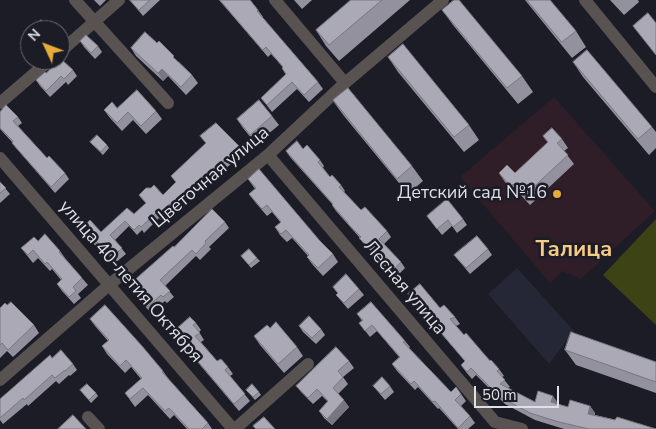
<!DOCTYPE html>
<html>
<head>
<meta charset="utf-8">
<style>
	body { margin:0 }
	#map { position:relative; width:656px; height:429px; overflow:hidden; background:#1c1c26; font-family:"Nunito Sans",sans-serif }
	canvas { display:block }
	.north { position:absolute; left:20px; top:20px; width:50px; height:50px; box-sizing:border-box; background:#1c1c26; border:1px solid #6a6a73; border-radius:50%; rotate:313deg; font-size:14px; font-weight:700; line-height:20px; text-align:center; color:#dfdfe6 }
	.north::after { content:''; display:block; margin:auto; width:18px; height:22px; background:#e8ab37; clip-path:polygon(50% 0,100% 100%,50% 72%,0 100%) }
	.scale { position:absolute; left:474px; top:386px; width:85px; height:22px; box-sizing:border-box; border:2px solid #dfdfe6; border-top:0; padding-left:6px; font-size:15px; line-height:18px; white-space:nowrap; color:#dfdfe6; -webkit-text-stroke:4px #1c1c26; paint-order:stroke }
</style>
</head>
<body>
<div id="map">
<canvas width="656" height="429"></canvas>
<div class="north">N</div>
<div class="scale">50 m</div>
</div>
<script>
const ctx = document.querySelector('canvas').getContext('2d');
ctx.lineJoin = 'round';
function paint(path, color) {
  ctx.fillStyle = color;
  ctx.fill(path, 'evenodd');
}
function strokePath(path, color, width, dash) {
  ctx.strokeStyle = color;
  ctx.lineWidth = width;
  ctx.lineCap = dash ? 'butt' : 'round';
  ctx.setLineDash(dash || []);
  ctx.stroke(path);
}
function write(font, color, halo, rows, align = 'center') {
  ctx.font = font + ' "Nunito Sans",sans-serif';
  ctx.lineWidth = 5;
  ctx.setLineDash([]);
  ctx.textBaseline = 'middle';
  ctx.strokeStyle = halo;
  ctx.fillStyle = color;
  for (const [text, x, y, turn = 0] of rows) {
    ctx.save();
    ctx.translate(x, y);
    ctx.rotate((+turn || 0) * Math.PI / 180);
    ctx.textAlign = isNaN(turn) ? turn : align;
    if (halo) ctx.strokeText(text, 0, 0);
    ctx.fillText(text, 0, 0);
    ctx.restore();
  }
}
paint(new Path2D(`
	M517,268L574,331L549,364L488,294Z`), '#262736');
paint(new Path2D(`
	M554,97L655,211L581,279L562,271L550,283L460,177Z`), '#2f1e28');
paint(new Path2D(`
	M656,219V325L603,275Z`), '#3d4314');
strokePath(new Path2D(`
	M75,0L168,103
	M275,0L345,83
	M585,0L656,87
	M60,52L119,0
	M0,103L50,60
	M268,155L495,422L522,429
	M0,158L233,429
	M0,380L109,285L268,155L345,83L443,0
	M88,417L99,429
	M235,429L308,364`), '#585251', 12);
paint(new Path2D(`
	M94,0H106L100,6Z
	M130,0H160L143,16Z
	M219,0H250L258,10L263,17H262L318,82L323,89L309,102L297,89L272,112L261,98L286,75L282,68L283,67L271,54L268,57Z
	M294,0H312L302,9Z
	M351,0H410L339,61L326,46L316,30Z
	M525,0H550L576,31L586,47L572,58Z
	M610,0H638L639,2L624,15Z
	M442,10L522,76L533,92L518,104L453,25Z
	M80,41L98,46L102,52L95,59L84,47Z
	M131,48L179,62L192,75L198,83L186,95L168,76L163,81L136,56Z
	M388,57L469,125L479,140L464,152L398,72Z
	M573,62L652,127L656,132V148L649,155L583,77Z
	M73,70L77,76L68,85L66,82L50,97L40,86L36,80L46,73Z
	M333,101L412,166L423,181L408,194L344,116Z
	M117,108L156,111L162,119L146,134L133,120L122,131L110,118L104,110Z
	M0,112L18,117L22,123L18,126L47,158L65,173L69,179L55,193L16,148L12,142L0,129Z
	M272,116L279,125L256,144L243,128L237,119Z
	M200,136L241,148L245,153L226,168L219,176L217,173L208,180L182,204V205L175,212L173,209L161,220L159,218L144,233L142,230L137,235L129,226L115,240L126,254L115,263L100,246L98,248L84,235L81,229L101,232L134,214L146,203L139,195H163L176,182L171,176L206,143Z
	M543,136L562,139L568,148L564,151L574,164L530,205L519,193L517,195L505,182L499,173H515L548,143Z
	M90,142L107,145L109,148L103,155Z
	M303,149L320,160L324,166L323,168L330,177L341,185L345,191L344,192L361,210L387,231L391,237L384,244L401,262L405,268L395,278L364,244L360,238L336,211L332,205V204L290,157L286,151Z
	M248,179L320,241L333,254L338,262L323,276L312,264L307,257L308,256L292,238L287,242L280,235L275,227L281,223L272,212L267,216L255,202L249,194L255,189Z
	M0,182L10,194L0,203Z
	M427,216L463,219L467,225L457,233L452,226L442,235Z
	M225,222L229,228L209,247L211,249L200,260L196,256L165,286L174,297L167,303L165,301L151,313L144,305L139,299L141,297L130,284L174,247Z
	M38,241L60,251L65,258L82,278L88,285L78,294L81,298L74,304L62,291L57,284L61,280L52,269L50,271L38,258L33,263L21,248Z
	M488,249L492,255L470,274L454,255Z
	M241,256L257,258L260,261L251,268Z
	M333,287L359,289L364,295L348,309L336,295L338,294Z
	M408,294L440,308L455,317L460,324L456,326L464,335L499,369L504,376L502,377L510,387L508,388L535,402L558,403L557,404L568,407L590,406L595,413V415L656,429H564L535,420L505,404L476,375L472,379L466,372L461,365L465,361L413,301Z
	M7,305L34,325L39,333L13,357L7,351L0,358V308Z
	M357,314L405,341L410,347L409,348L451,392L461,394L466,401L461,406L470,416L475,423L468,429H458L439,408L438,409L418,387L415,390L397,371L392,364L399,357L377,331L370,337L359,323L362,321Z
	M90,319L163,371L168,378L208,423L212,429H187L174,415L170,419L148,395L135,407L125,393L141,379L131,367L125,373L107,354L102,346L108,341L95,326Z
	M196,323L201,330L199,332L204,340L201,342L217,361L228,367L233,374L230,376L250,401L239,411L178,339L173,332Z
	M299,326L321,329L325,335L316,344L303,332Z
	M270,328L297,347L303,356L284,373L260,345L254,336Z
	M565,350L656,362V393L576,365Z
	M52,358L73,364L77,370L70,376L69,375L59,384L56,381L28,406L27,404L3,424L0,420V399Z
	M349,361L354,368L343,377L348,384L338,394L349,407L332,425L324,418L319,411L328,402L322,396L313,404L301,392L296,386Z
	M373,386H390L394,392L385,400Z
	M80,390L96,393L98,396L91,403Z
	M246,390L259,392L261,395L255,400Z`), '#93919d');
paint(new Path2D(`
	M162,69L168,76L163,81L158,73Z
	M222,163L226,168L219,176L215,170Z
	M553,396L558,403L556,409L551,402Z
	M344,400L349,407L332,425L327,419Z
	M590,406L595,413L593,421L588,414Z`), '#78767f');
const building = new Path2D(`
	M130,0H150L139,10Z
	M220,0H250L258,10L257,11L318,82L304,95L292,82L267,105L261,98L286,74L282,68L283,67L266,47L263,50Z
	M351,0H382L329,45L316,30Z
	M454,0H459L522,76L507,88L442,10Z
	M527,0H550L576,31L562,42Z
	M648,13L656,23V55L633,26Z
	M41,20L51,30H31Z
	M30,31V42L25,36Z
	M145,32L157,43L159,41L174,56L173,57L192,75L181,87L162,69L158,73L131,48Z
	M86,35L98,46L91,53L80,41Z
	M403,44L469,125L454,137L388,57Z
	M587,50L652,127L638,139L573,62Z
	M61,59L73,70L64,79L61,76L46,91L36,80L45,72L46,73Z
	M348,88L412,166L397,179L333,100Z
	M137,90L156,111L141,126L128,112L117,123L104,110L112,102L117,108Z
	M259,100L272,116L250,135L237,119Z
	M6,105L18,117L13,121L47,158L49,156L65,173L51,187L12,143L13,141L0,128V112Z
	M216,123L241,148L222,163L215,170L213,168L204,175L178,199L179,200L171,207L169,204L158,215L156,213L141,227L139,225L134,230L125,221L110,235L122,248L112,258L96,241L94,243L81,229L90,220L101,232L127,208L134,214L146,203L139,195L146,188H151L154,185L163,195L176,182L171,176L206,143L200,136Z
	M552,128L562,139L557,143L568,155L524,196L513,184L511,187L499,173L507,165L515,173L548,142L543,136Z
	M97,135L107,145L101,152L90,142Z
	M297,141L303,149L307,145L320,160L318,162L330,177L332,175L341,185L339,187L361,210L365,207L387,231L379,239L401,262L391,272L359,238L361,237L348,224V223L332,205L333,204L286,151Z
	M259,169L320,241L333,254L318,268L307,257L309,255L286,230L281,234L275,227L281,222L267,205L262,209L249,194L256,188L248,179Z
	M0,182L6,188L0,193Z
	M447,199L463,219L453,227L448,220L437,229L427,216Z
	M212,209L225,222L205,241L206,243L196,254L192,250L160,280L170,291L163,297L161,295L147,307L139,299L141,297L130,284L173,246L174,247Z
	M45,234L60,251L59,252L82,278L73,287L76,291L69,297L57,284L62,279L47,262L45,264L33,250L28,255L21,248L34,237L38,241Z
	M477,236L488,249L466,268L454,255Z
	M249,249L257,258L249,265L241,256Z
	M346,274L359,289L344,303L336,295L338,293L333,287Z
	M420,284L440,308L444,305L455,317L450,319L464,335L466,333L490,361L491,360L499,369L497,371L505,380L500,384L535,402L538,391L553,396L551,402L568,407L570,400L590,406L588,414L615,420L617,417L656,429H589L559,422L530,413L500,397L471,368L467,372L461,365L465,361L408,294Z
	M11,302L34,325L8,350L2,343L0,345V308L5,303L7,305Z
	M371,302L405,341L403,342L451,392L456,387L461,394L455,400L470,416L458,428L435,401L433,402L414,381L411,384L392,364L400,357L372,325L365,331L359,323L363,320L357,314Z
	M105,305L142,346L163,371L162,372L208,423L202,429H189L169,408L165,411L143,388L130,399L125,393L142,378L126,360L120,366L102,346L109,340L90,319Z
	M309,316L321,329L312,338L299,326Z
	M190,317L196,323L193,325L200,333L195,336L217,361L221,359L228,367L225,370L245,394L234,404L173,332Z
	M276,322L297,347L278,364L254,336L267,325L270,328Z
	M571,332L656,362V382L565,350Z
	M336,347L349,361L338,371L343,377L333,388L344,400L327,419L319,411L328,401L317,389L308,398L296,386Z
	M61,350L73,364L65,371V370L55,378L52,375L24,400L23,398L0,418V399L50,355L52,358Z
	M382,377L390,386L381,394L373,386Z
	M87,384L96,393L89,400L80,390Z
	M252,384L259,392L253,397L246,390Z
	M73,415L86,429H58Z
	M264,417L275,429H256L253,426Z`);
paint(building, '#aba9b6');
strokePath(building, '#78767f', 1);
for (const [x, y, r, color] of [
	[557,194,5,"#e8ab37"]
]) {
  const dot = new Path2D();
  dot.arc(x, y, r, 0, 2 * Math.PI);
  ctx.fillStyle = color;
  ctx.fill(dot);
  strokePath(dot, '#1c1c26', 2);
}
write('18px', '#dfdfe6', '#1c1c26', [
	["Цветочная улица",211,178,-40],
	["улица 40-летия Октября",130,282,49],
	["Лесная улица",404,288,50]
]);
write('18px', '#dfdfe6', '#1c1c26', [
	["Детский сад №16",547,194]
], 'right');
write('bold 22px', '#f6cb85', '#1c1c26', [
	["Талица",574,251]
]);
</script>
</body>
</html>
